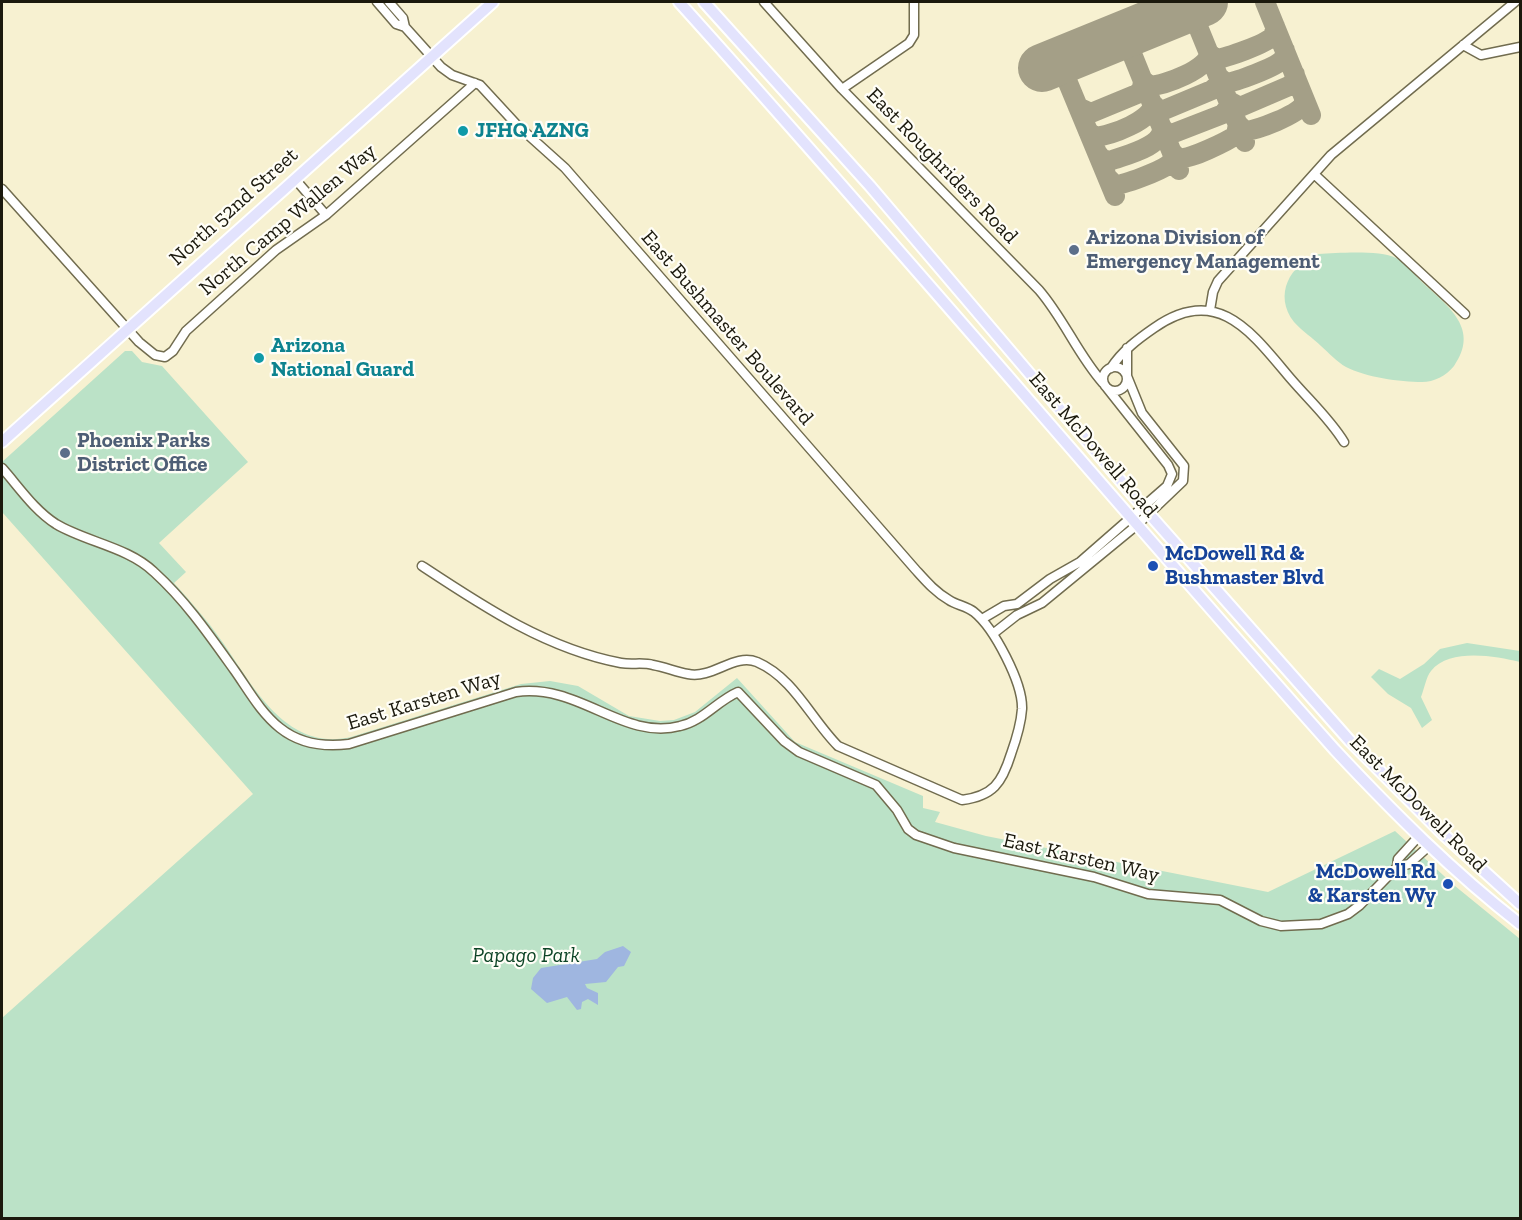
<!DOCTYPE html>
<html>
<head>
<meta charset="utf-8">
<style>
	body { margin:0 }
	#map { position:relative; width:1522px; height:1220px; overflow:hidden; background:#f7f1d1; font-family:"Zilla Slab",serif }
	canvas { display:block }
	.frame { position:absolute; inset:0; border:3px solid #1b190d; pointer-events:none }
</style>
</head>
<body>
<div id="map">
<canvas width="1522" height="1220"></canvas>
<div class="frame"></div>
</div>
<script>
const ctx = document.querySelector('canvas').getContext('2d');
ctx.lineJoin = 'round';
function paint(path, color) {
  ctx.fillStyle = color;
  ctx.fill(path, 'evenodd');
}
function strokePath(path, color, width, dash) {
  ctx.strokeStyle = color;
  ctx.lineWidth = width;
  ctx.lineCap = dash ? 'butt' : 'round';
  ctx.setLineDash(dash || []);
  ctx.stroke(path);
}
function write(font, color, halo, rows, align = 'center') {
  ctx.font = font + ' "Zilla Slab",serif';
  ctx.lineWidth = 4.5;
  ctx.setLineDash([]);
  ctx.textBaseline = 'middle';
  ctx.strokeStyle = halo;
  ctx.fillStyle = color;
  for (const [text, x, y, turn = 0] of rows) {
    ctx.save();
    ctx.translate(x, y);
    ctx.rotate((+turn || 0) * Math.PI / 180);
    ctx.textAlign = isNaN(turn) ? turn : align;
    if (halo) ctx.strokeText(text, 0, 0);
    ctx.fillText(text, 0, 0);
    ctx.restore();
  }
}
paint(new Path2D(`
	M1319,254C1338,253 1380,250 1396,258C1406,263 1415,276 1423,283C1449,307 1480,329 1454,366C1446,376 1434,382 1422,382C1400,382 1365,377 1346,367C1337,362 1329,353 1321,346C1313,338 1302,331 1294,322C1273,295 1290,264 1319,254Z
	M125,351H132L142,362L162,366L248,462L159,543L186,572L174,583C191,602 207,620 221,640C253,685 285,752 351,737L521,684L550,681L578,686L629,716L660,721L674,720L695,712L737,678L795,742L923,796V808L940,812L935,822L986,836L1268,892L1395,831L1455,886L1520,939V1218H2V1018L253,794L2,512V462Z
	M1467,643L1520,651V662C1494,656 1450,648 1431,671C1426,677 1424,690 1421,697L1432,720L1422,728L1411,708L1388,694L1371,677L1379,669L1400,679L1424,664L1440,649Z`), '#bbe2c7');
paint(new Path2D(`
	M623,946L631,952L624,966L618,967L606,982L585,984L587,988L598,993V1005L588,999L582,1002L581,1009L577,1010L567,997L547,1003L531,989L533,978L541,968L597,959L605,952Z`), '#9fb6e0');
strokePath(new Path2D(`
	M1265,2L1311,115
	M1190,7L1245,142
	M1124,34L1179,170
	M1209,53L1216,59C1226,58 1266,44 1273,36C1275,32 1275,30 1275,26
	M1059,61L1115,196
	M1219,77L1226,83C1236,82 1276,67 1282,60C1286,56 1285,55 1285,50
	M1143,80L1150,86C1165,85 1209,69 1209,53
	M1229,101L1240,107L1289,86L1295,80V74
	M1153,104L1159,110H1164L1212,90L1218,85L1219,77
	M1078,107L1091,113L1137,94L1142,89L1143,80
	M1238,124L1245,131C1258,130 1297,115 1304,104V98
	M1162,128L1169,134L1174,133L1223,114L1228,108L1229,101
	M1088,131L1095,137C1110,136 1153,120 1153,104
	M1172,152C1175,155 1176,157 1180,158C1189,160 1228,141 1236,135L1238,124
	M1098,154L1102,159L1110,161C1125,155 1163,147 1162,128
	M1108,178L1115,185C1124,185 1160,171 1168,165C1173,161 1173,157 1172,152`), '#a49f87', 20);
strokePath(new Path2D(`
	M1042,68L1204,2`), '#a49f87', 48);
const minor = new Path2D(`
	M377,2L396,24L405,27
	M389,2L403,18L405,27L441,67L452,75L480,85L516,124L565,168L915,569C925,580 935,592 949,600C956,605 967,606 974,612C994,628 1023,683 1022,709C1021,724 1016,740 1011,754C1002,783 993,796 962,800L838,746C811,719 794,678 757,662C734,653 713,679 688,674C676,672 665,667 653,665C643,662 632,665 621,663C547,649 484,607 422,566
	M764,2L842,89L1039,290C1064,319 1078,355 1103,383
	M1463,45L1481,55L1520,47
	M842,89L909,43L914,35V2
	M1314,174L1465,314
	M295,179L326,215
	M2,189L139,342L155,355L165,357L173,351L186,331L276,250L326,215L475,83
	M1210,310L1213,292L1218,281L1331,155L1515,2
	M1103 379a12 12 0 1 1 24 0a12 12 0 1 1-24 0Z
	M1111,368C1122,351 1138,339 1154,328C1218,283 1252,333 1291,379C1309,400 1330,419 1344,442
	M1127,375V348
	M2,468C19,487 34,510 56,524C86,542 128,547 154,572C186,601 210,636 235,671C249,691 261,713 280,728C300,744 325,747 349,744L516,692C579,683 623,741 680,726C703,721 717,701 738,692L784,741L799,752L876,785L897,810L908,829L916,835L954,848L1094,877L1148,894L1220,900L1261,921L1281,926L1321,924L1348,914L1360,905L1397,867L1409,864L1429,846
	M982,619L1004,606L1017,604L1050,579L1080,562L1167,486L1172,474L1168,465L1107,388
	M994,633L1017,615L1042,603L1137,525L1183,481L1184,466L1142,413L1127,376
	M1397,867L1398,859L1419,836`);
const major = new Path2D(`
	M679,2C901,248 1114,502 1335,750C1393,812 1453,872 1520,924
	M704,2L870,186L1143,507L1350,741L1442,833L1520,904
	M2,442L493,2`);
strokePath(minor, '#716c4f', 11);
strokePath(major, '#fff', 14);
strokePath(minor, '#fff', 8);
strokePath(major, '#e3e3fd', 10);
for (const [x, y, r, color] of [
	[463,131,6,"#0f9aa8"],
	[1074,250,6,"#5c6f8a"],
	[259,358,6,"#0f9aa8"],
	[65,453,6,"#5c6f8a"],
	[1153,566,6,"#1a4fb4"],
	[1448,884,6,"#1a4fb4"]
]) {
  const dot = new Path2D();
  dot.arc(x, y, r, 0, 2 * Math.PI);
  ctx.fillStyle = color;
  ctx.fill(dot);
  strokePath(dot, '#fffef7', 2);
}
write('bold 21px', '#0d838f', '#fffef7', [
	["JFHQ AZNG",475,131],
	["Arizona",271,346],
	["National Guard",271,370]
], 'left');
write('21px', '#1b190d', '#fffef7', [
	["East Roughriders Road",942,166,46],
	["North 52nd Street",234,207,-42],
	["North Camp Wallen Way",288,220,-40],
	["East Bushmaster Boulevard",727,328,49],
	["East McDowell Road",1093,445,49],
	["East Karsten Way",424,701,-17],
	["East McDowell Road",1418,804,45],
	["East Karsten Way",1081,858,13]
]);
write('bold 21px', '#4e5e75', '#fffef7', [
	["Arizona Division of",1086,238],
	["Emergency Management",1086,262],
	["Phoenix Parks",77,441],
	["District Office",77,465]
], 'left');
write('bold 21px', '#164399', '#fffef7', [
	["McDowell Rd &",1165,554],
	["Bushmaster Blvd",1165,578],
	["McDowell Rd",1436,872,"right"],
	["& Karsten Wy",1436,896,"right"]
], 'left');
write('italic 21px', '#0d4426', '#fffef7', [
	["Papago Park",526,956]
]);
</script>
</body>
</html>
